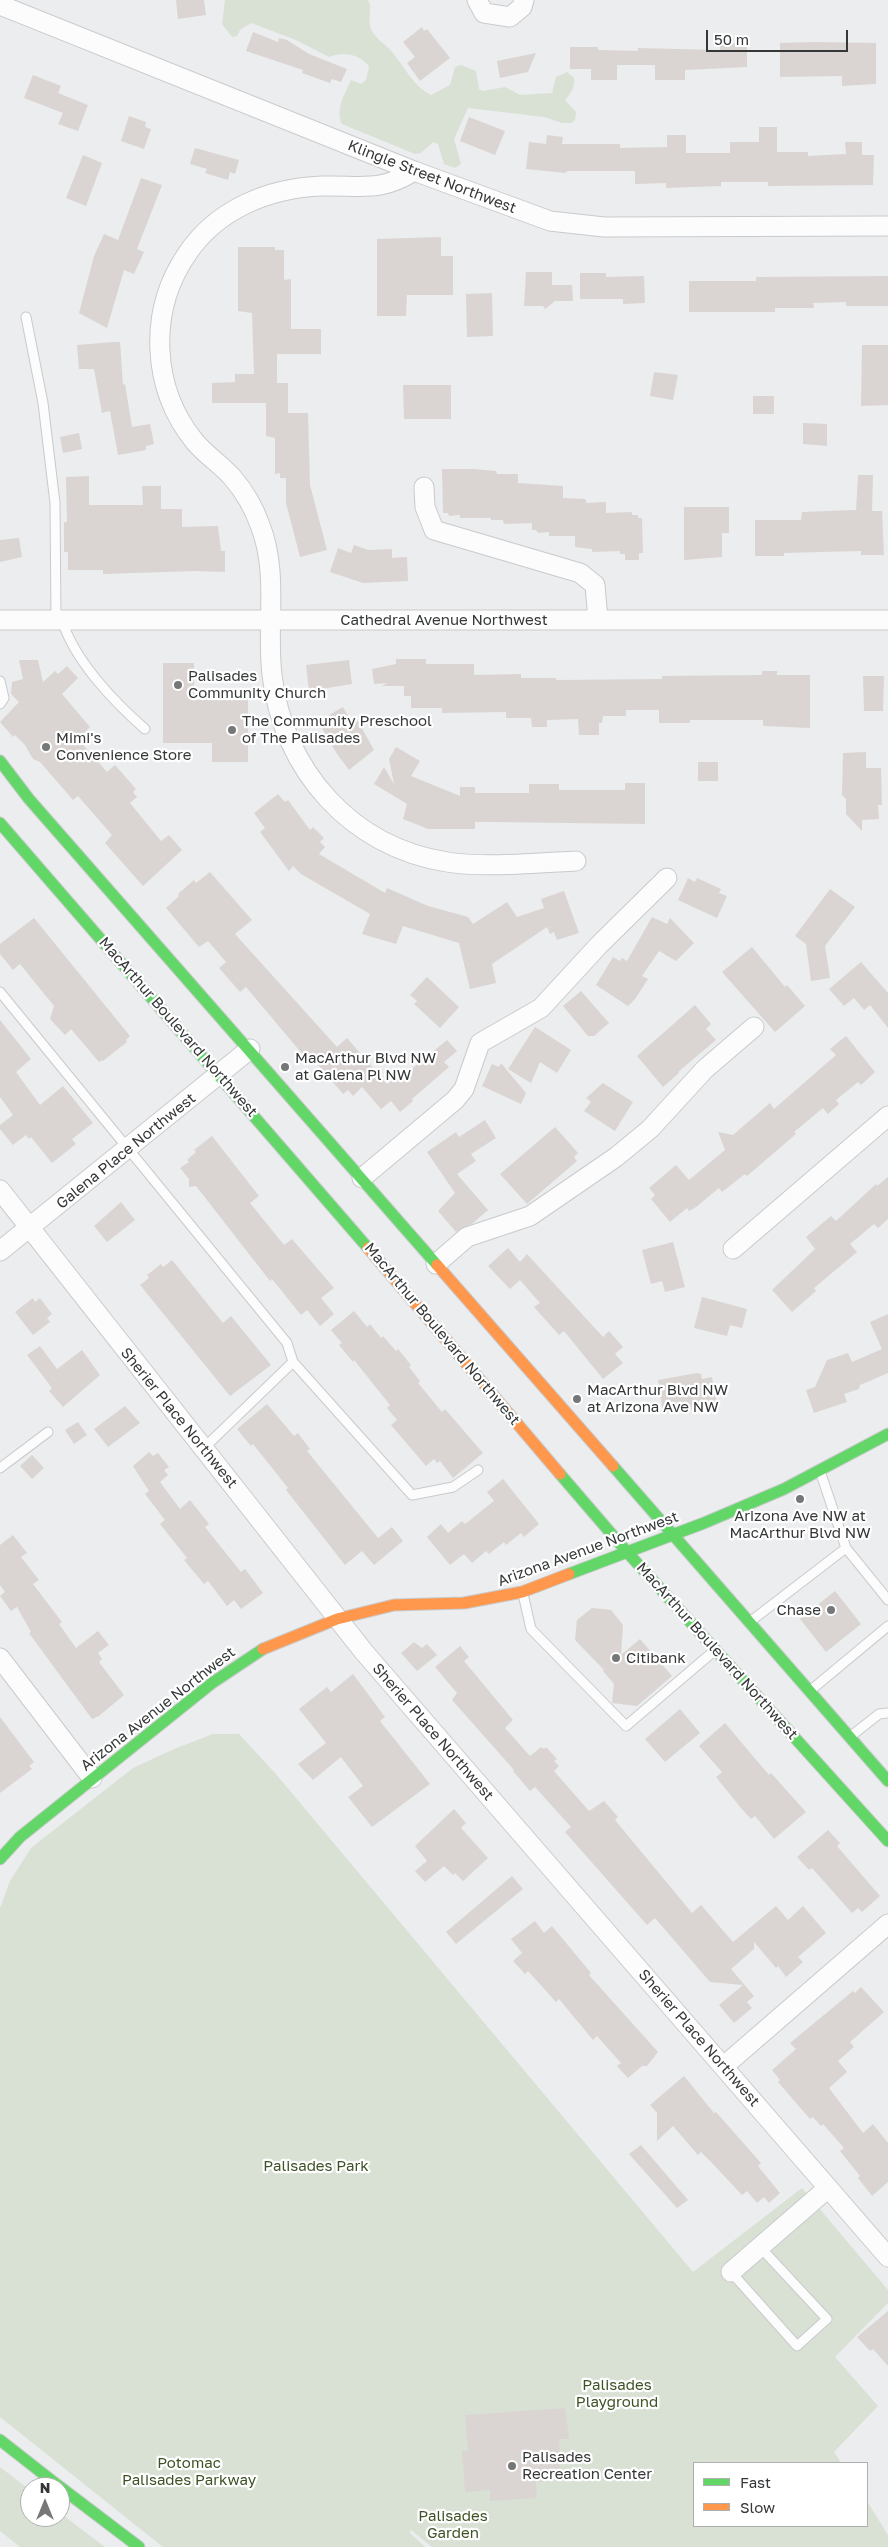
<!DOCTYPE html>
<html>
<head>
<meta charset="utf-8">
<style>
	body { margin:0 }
	#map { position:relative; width:888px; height:2547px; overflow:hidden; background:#ebedef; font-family:"Golos Text",sans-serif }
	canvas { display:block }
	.legend { position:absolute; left:693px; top:2462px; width:175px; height:65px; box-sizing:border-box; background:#fff; border:1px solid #aeafaf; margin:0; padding:6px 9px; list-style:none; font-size:15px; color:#353738 }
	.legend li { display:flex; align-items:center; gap:10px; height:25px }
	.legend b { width:25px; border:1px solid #aeafaf }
	.north { position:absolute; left:20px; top:2477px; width:50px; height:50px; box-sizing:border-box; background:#fff; border:1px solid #aeafaf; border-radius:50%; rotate:0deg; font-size:14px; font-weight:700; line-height:20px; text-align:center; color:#353738 }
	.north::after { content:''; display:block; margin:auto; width:18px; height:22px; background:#757778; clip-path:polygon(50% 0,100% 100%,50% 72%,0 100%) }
	.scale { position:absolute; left:706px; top:30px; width:142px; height:22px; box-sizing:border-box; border:2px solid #353738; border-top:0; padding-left:6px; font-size:15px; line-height:18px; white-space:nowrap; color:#353738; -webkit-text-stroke:4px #fff; paint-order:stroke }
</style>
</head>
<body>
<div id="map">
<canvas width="888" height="2547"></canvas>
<ul class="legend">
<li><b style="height:6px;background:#63d668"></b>Fast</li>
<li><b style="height:6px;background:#ff974d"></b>Slow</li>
</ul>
<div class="north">N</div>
<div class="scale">50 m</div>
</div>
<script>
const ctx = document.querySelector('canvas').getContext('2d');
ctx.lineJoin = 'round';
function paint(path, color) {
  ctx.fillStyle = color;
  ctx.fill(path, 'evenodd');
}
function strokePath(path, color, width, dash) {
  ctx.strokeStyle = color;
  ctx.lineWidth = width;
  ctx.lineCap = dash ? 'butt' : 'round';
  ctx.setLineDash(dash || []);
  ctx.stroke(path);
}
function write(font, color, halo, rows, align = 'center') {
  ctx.font = font + ' "Golos Text",sans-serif';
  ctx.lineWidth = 4.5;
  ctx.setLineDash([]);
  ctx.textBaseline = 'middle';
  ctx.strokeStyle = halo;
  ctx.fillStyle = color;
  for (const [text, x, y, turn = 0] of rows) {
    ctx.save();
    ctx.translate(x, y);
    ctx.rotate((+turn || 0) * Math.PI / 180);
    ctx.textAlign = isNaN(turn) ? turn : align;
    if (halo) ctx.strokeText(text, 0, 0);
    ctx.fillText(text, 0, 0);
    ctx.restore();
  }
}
paint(new Path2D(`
	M225,0H368C373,9 368,16 370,26C372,37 386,44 392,52C405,67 412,85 431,95L450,85L455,67L461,65L476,71L479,89L483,91L505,87L520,95L552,93L556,77L567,72L574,78C575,88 571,93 565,100L576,112L575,120L571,123H562L544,117L468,108L454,139L461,164L455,168L444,164L438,144L433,142L421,153L415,154L342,124C335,110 345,93 351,80L361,84L366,80L369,66C359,54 343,51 329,57L296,40L251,23L240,30L237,36L232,37L222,24Z
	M213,1734H239L275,1773L693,2272L802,2188L888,2290V2303L835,2357L878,2406L834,2452L841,2463H694V2526H867V2501L888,2535V2547H432L411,2530L410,2533L425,2547H163L0,2417V1908L10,1881L31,1848L133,1768L174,1749Z
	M0,2467L30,2490V2517H60V2513L105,2547H20L0,2531Z`), '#d9e1d5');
paint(new Path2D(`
	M176,0H204L206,15L178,19Z
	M422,27L424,31L427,29L450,58L420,81L407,63L415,57L403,42Z
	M253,32L278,42L279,38L287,40L309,54L347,69L341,82L332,79L330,83L302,73L303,70L246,51Z
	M815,42L876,43V84L842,86V76L780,77V43Z
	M747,43V67L685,70V80H655V65H617V80H591V69H570V47H598V50L638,51V48L720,50L719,44Z
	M536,53L528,72L500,78L497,61Z
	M33,75L61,86L58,93L88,105L78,131L58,124L63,113L24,98Z
	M129,116L146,122L145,127L151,129L144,149L121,141Z
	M469,117L505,131L495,155L460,141Z
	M759,127H777V152H808V156L846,154L845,142H862V155H874L873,185L768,186V182H721V186L666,188V183L635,184V171H568L565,173L526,169L529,142L546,144L547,135L563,137L562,144H620V148L667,147V135H686V153H730V142H759Z
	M195,148L239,160L235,174L230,172L228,180L205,173L207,169L190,164Z
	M83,155L102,163L86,206L66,198Z
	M141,178L162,185L137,249L144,252L134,274L124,270L107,328L79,313L94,256L104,234L118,240Z
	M441,237V256H453V295H407L406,316H377V239Z
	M238,247H275V250H284V280L291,279V329H321V354H277V383H288V413H308L310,485L327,550L300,557L286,503V478H280V473L275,474V438L266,436V403H212V383L235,382V374H254L252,313L238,311Z
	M526,272H552V285H572L573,301H555L545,309L543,306H524Z
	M580,273H606V277L644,276L645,303L623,304V299H580Z
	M888,276V306H846V302L813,303L814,308H775V312H689V281H756V277Z
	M492,293L493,336L467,337L466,294Z
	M114,342H120L123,385L125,384L132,427L150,424L154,444L146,446V450L118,455L110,411L102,413L94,369H79L77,345Z
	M862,345H888V405L861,406Z
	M654,372L678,375L673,400L650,396Z
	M403,385H451V419H404Z
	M753,396H774V414H753Z
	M803,423L827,424V446L803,444Z
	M79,433L82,449L63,453L60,437Z
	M442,469H474L496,471L497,474H518V483L563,486V498L585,499L587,503L606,502V513L632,512V515H638V518H642L643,553H639V560H625V554H620V551L592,552V549L575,547V536H549V532L538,533L536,530H532V523L504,524L503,520H491V518H460V515L449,516L448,513H443Z
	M858,475H873L872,511H882L884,555H861V551L784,553V556H755V520H801L802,512L856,510Z
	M89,476V505H143L142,486H161V509H182V527L218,526L221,551H225V572L195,571L103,574V570H68V552H64V522H67L66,477Z
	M684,507H729V533H722V557L684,560Z
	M19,538L22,557L0,562V540Z
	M354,545L368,550L392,549V558L407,557L408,581L363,583L330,572L338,548L351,553Z
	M396,659H426V664H474V675L521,674V678H556V680L662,679V676L762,675V671H777V675H810V728L763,726V720H690V723H659V710H626V716H603L602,723H599V735H579L578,719L547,720V727H532L531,718H506V712L442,713V708H411V696H404V686H382L387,683L374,684L372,669L396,664Z
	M19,660H38L43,682L55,671L58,674L67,666L78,678L62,694L90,727L78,739L107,772L115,765L136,789L133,792L137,797L130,803L161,841L169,835L182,850L143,886L105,843L112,835L78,796L73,800L40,762L33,759L25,745L15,735L13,737L0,722L19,702L11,694L12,682L23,679Z
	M349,660L352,684L309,691L306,665Z
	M163,663H194V700H248V762H212V743H163Z
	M863,676H884L883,711H864Z
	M343,707L351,721H358L374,750L349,770L337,754L319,723L325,720L324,718Z
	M396,747L420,761L411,776L460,796V787H475V793H529V784H559V790H625V783H645V824L490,822H475V829H428L403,819L407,804L374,784L384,767L394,784L389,759Z
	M866,752V768H881L882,805H878L879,819L862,820V831L846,814V799L842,795L843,753Z
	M698,762H718V781H698Z
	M278,794L285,802L288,800L310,830L313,827L324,838L320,842L325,847L319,854L385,893L387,888L428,906L468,917L473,924L507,902L517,917L544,908L541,899L564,891L579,933L557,940L554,932L550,934L547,927L492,964L496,983L470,989L459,943L403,926L396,944L362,934L370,914L301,874L293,866L289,871L260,832L265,828L254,813Z
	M210,872L252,920L235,934L337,1047L347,1038L387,1084L394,1079L396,1082L447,1040L457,1051L444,1062L449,1067L412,1099L413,1101L400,1112L391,1101L381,1109L362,1087L353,1096L348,1090L343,1094L308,1053L304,1056L246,987L240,992L219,968L226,962L208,941L199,947L166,908L179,896L178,894L194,880L196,883Z
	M688,878L695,882L697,878L721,889L719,893L727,896L717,918L678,900Z
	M830,889L855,907L825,946L830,978L811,981L806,944L795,936Z
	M652,917L667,924L670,918L694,943L676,961L659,951L642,976L648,979L635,999L628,1006L596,985L613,957L620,961L622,958L627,961Z
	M34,918L130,1036L126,1040L127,1042L103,1061L102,1060L99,1062L71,1029L65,1035L50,1019L54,1006L20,964L13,970L0,954V944Z
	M752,947L785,987L787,985L805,1006L775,1032L722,972Z
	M861,962L888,993V1028L870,1005L864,1010L854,998L844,1006L829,989Z
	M427,977L459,1007L440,1028L414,1004L417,1001L410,995Z
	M581,991L609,1023L594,1036H588L563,1006Z
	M695,1005L711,1024L706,1029L716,1040L678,1072L679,1073L663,1087L637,1056Z
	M0,1020L31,1059L16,1072L40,1105L63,1086L93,1123L72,1139L76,1144L52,1163L31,1137L29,1139L26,1135L13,1145L0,1129V1125L13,1115L0,1097Z
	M535,1027L571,1050L557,1073L540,1062L531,1083L508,1069Z
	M846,1036L875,1072L861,1085L858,1082L836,1100L839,1104L828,1114L823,1108L794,1132L796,1134L747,1176L745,1174L722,1192L719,1188L696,1207L689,1211L687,1208L670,1222L651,1199L655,1195L649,1188L676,1165L689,1180L725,1150L718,1132L733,1135L770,1103L774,1109L836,1055L830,1049Z
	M501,1063L526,1093L521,1104L482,1086L492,1064L499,1067Z
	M603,1083L633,1102L615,1131L584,1111L591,1102L586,1098Z
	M485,1120L496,1138L471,1154L476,1161L457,1174L488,1210L473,1223L456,1232L438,1211L455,1193L427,1152L456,1132L459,1137Z
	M555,1127L578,1153L574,1157L577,1161L527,1204L500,1174Z
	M212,1136L259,1196L250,1203L284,1245L292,1239L334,1288L321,1298L334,1314L320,1326L307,1310L301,1315L272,1279L270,1281L196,1186L189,1187V1179L180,1168L189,1162L187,1160L196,1152L194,1150Z
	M888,1177V1219L878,1228L874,1224L850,1244L857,1252L814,1288L816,1291L792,1312L772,1290L815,1249L806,1237L831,1216L836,1221L876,1184L877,1186Z
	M121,1202L135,1220L107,1242L94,1226Z
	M673,1242L685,1287L665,1292L662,1281L651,1284L642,1250Z
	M508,1248L520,1262L527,1254L603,1337L609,1331L623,1347L615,1354L623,1363L603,1379L564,1331L559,1335L534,1307L540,1303L520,1280L510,1289L488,1266Z
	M172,1260L223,1323L231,1316L271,1365L230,1396L140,1285L149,1278L147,1275L161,1264L163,1267Z
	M702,1297L747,1309L742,1328L730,1325L727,1336L694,1328Z
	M33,1298L35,1302L40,1298L52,1314L47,1318L50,1322L33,1335L15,1312Z
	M354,1311L367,1327L370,1324L381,1338L383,1336L396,1351L398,1349L411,1365L409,1367L420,1381L418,1383L442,1412L445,1409L483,1453L453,1478L440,1461L437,1463L434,1459L426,1466L391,1425L397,1420L387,1408L390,1405L354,1360L353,1362L339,1345L342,1343L331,1330Z
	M888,1314V1373L860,1385L859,1389L844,1394L847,1402L814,1413L806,1390L815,1387L827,1360L848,1353L852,1362L882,1349L870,1322Z
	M40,1346L57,1369L82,1350L100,1375L63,1407L49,1391L52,1388L27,1355Z
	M697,1373L701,1374L702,1379L712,1377L717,1406L663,1413L658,1380Z
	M267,1404L294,1436L298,1433L310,1449L307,1451L378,1538L392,1527L403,1541L374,1565L362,1551L345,1565L286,1490L288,1488L253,1444L251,1446L237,1429Z
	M125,1406L140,1423L108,1447L94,1429Z
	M78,1422L87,1435L74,1444L65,1430Z
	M149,1452L153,1456L158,1453L169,1467L164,1470L168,1475L160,1482L180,1509L190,1500L209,1524L205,1527L241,1572L245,1569L263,1593L241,1609L234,1600L227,1606L208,1581L204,1584L184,1560L187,1558L160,1524L165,1520L145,1494L149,1491L133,1466Z
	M32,1455L44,1468L32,1479L20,1466Z
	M503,1479L539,1524L524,1537L521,1533L506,1545L504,1542L489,1554L486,1551L472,1563L464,1554L450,1565L427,1537L441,1524L448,1533L462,1521L465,1524L494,1501L487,1492Z
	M13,1535L27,1553L21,1557L39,1580L33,1584L62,1622L59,1624L76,1648L98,1631L109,1645L98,1653L102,1659L99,1662L124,1695L99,1716L92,1719L29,1633L31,1632L17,1607L11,1611L0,1596L5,1592L0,1585V1545Z
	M835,1591L861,1624L826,1652L800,1619Z
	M592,1608L611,1610L623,1625L621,1655L640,1639L672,1676L637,1706L612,1703L614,1684L603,1671L604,1670L575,1640L577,1620Z
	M414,1642L422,1648L427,1644L437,1655L417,1671L401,1653Z
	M460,1646L469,1657L464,1661L513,1720L505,1728L530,1756L541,1747L544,1749L546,1747L557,1759L554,1761L559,1766L554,1771L589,1811L604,1801L618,1817L615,1820L692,1913L701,1905L733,1942L776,1906L788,1920L803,1906L826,1933L798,1957L803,1962L786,1977L778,1966L776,1968L754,1942V1949L731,1969L754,1996L747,2002L752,2008L734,2023L719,2005L743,1985L710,1982L655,1918L647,1925L565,1832L571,1827L535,1787L530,1791L513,1771L514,1770L452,1700L457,1693L435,1667Z
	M353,1674L385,1717L380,1721L430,1784L372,1827L348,1797L363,1786L341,1757L313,1780L298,1764L326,1743L299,1709L327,1687L331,1692Z
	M680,1709L700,1733L665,1762L645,1739Z
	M0,1717L34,1762L29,1766L32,1769L0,1793Z
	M725,1723L769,1775L771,1773L806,1812L774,1839L755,1816L751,1819L741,1808L716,1777L722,1772L699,1746Z
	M454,1809L466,1823L461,1828L488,1858L463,1881L455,1873L453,1875L444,1866L425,1882L415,1871L427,1861L415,1846Z
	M828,1830L840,1843L837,1846L880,1896L862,1912L858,1908L852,1913L812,1868L809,1870L797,1857Z
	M512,1876L523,1889L456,1944L446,1932Z
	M535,1921L544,1933L552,1926L591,1973L589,1975L658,2052L647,2066H642L628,2078L617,2066L621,2063L597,2036L593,2040L559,1999L556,2002L528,1971L525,1974L513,1961L522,1953L511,1939Z
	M861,1987L884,2012L850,2042L854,2047L838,2061L847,2072L829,2088L863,2133L873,2124L888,2143V2182L872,2196L858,2178L860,2176L840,2151L844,2148L823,2124L821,2126L813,2117L810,2119L778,2082L780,2080L772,2070L796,2049L790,2043L853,1991L855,1993Z
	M684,2076L714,2113L716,2112L761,2163L758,2166L780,2193L769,2203L764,2197L757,2203L747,2191L742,2195L711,2162L701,2152L698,2155L673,2126L657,2141V2113L650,2105Z
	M641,2145L688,2200L677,2208L629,2154Z
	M888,2311V2366L873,2349L870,2351L857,2337Z
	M565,2408L569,2439H559L561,2480L536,2482L537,2498L490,2501V2490L465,2492L462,2451H468L465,2415Z`), '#dad5d2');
const lane = new Path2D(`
	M26,317L43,403L55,503L56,620
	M62,620C74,660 114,702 145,729
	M0,681L4,698L0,704
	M0,992L287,1343L293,1362
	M204,1448L293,1362L412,1495L453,1487L478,1470
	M0,1468L48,1432
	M821,1474L846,1548L888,1600
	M523,1594L531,1629L626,1726L714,1651
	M751,1621L846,1548
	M811,1690L888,1626
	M851,1736L879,1714L888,1713
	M731,2272L797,2346L827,2319L760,2247`);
const street = new Path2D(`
	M477,0L484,13L510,17L522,7L524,0
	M0,5L414,171L550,221L604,227L888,226
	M414,171C379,193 361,185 322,186C269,188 217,209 187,254C148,311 151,388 195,442C206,455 220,464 232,477C244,491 254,508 260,525C279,573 266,625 272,675C283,770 351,847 447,862C482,868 539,863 576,861
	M424,487L425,507L434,530L580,573L595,585L598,620
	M0,620H888
	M362,1178L455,1100L464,1089L480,1043L541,1008L599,945L667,878
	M0,1190L364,1652L888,2257
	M733,1249L888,1116
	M0,1251L250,1049
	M436,1264L467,1237L530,1216L616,1157L650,1129L705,1069L754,1027
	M0,1658L92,1778
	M724,2066L888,1924
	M731,2272L828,2188`);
const fast = new Path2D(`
	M0,761L29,799L437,1265
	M0,823L368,1248
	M613,1466L888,1781
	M560,1474L627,1552L888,1841
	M569,1574L704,1523L784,1489L888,1434
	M0,1859L20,1837L212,1683L263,1649
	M0,2440L60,2487
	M60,2487L139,2547`);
const slow = new Path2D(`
	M368,1248L560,1474
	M437,1265L613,1466
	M263,1649L337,1619L394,1605L464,1603L522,1592L569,1574`);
strokePath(lane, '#c9cacc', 11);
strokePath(street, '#c9cacc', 21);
strokePath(fast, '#c9cacc', 13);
strokePath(slow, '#c9cacc', 13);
strokePath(lane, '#fcfcfd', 9);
strokePath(street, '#fcfcfd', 19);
strokePath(fast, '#63d668', 11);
strokePath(slow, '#ff974d', 11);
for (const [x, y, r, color] of [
	[178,685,5,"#757778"],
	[232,730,5,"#757778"],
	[46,747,5,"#757778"],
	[285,1067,5,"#757778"],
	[577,1399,5,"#757778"],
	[800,1499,5,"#757778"],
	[831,1610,5,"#757778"],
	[616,1658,5,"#757778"],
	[512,2466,5,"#757778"]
]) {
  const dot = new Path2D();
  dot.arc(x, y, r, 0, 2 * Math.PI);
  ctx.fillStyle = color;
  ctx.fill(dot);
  strokePath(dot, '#fff', 2);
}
write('15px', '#353738', '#fff', [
	["Klingle Street Northwest",432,177,21],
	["Cathedral Avenue Northwest",444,620],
	["MacArthur Boulevard Northwest",178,1027,49],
	["Galena Place Northwest",126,1151,-39],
	["MacArthur Boulevard Northwest",442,1334,50],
	["Sherier Place Northwest",179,1418,51],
	["Arizona Avenue Northwest",588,1549,-20],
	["MacArthur Boulevard Northwest",717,1651,48],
	["Arizona Avenue Northwest",158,1709,-38],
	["Sherier Place Northwest",433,1732,49],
	["Sherier Place Northwest",699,2038,49]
]);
write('15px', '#353738', '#fff', [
	["Palisades",188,676],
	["Community Church",188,693],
	["The Community Preschool",242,721],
	["of The Palisades",242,738],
	["Mimi's",56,738],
	["Convenience Store",56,755],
	["MacArthur Blvd NW",295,1058],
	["at Galena Pl NW",295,1075],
	["MacArthur Blvd NW",587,1390],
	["at Arizona Ave NW",587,1407],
	["Arizona Ave NW at",800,1516,"center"],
	["MacArthur Blvd NW",800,1533,"center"],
	["Chase",821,1610,"right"],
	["Citibank",626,1658],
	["Palisades",522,2457],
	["Recreation Center",522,2474]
], 'left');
write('15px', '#3e5225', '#fff', [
	["Palisades Park",316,2166],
	["Palisades",617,2385],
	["Playground",617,2402],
	["Potomac",189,2463],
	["Palisades Parkway",189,2480],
	["Palisades",453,2516],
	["Garden",453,2533]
]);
</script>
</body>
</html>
